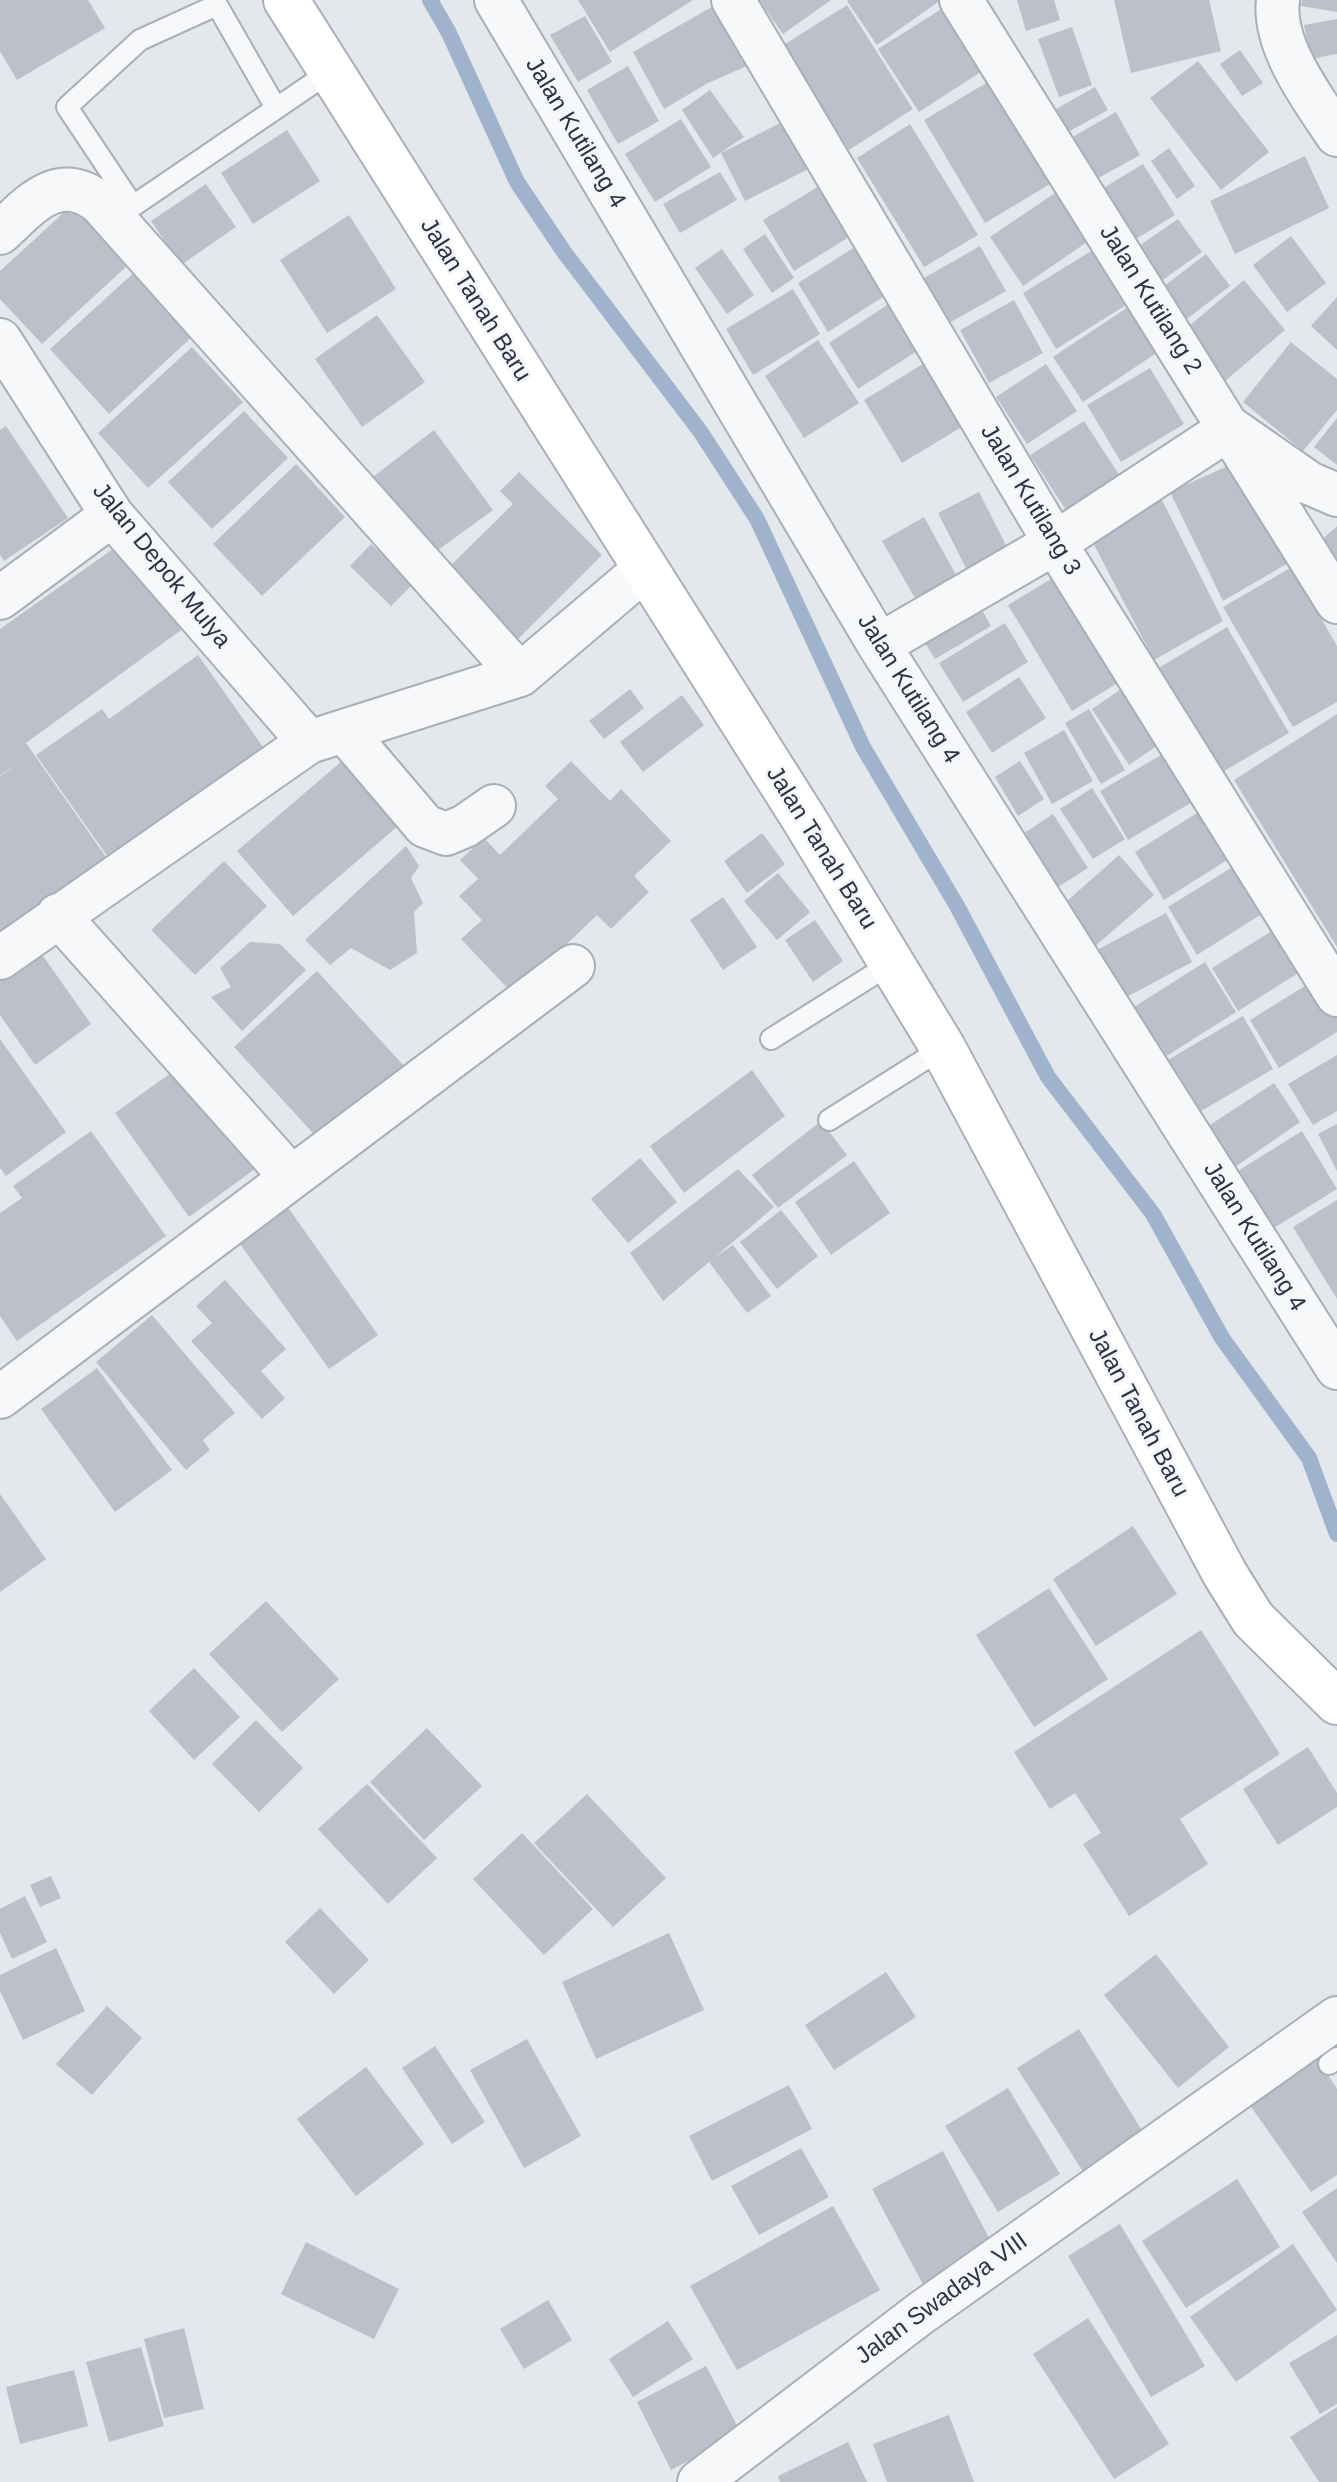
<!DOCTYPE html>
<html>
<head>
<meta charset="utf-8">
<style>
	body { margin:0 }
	canvas { display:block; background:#e4e7ec }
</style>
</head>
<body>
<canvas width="1337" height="2482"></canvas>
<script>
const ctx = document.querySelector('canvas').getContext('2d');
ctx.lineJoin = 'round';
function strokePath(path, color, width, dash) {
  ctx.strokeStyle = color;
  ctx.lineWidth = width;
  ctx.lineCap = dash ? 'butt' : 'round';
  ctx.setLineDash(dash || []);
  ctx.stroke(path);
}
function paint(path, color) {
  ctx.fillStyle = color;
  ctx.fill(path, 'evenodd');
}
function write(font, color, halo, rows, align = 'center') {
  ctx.font = font + ' Arial,sans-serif';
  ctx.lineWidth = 6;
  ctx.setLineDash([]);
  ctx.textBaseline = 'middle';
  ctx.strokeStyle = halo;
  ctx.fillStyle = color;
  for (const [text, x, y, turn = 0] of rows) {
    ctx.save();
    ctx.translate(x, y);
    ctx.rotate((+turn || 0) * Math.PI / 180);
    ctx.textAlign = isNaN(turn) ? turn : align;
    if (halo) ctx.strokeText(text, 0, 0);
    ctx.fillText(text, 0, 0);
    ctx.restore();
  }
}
strokePath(new Path2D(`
	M430,0L449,33L517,182L564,252L700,431L757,519L863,747L957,906L1048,1077L1153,1214L1222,1338L1309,1458L1337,1534`), '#9fb4cc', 16);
paint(new Path2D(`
	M0,0H88L105,28L17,80L0,51Z
	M578,0H693L610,52Z
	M724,0L763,59L708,83L664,109L633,52Z
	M759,0H831L783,34Z
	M941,0L877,45L847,1L849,0Z
	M1017,0H1054L1060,20L1026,31Z
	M1114,0H1209L1221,51L1131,73Z
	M1302,0H1337V12L1301,6Z
	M951,3L990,66L919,112L878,49Z
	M847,5L913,109L849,150L782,46Z
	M585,16L612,62L578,82L550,35Z
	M1337,19V54L1311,59L1304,25Z
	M1072,27L1092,85L1059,97L1038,39Z
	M1240,50L1263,83L1242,96L1220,64Z
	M1198,61L1269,152L1221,190L1150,98Z
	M628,66L659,121L618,144L587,90Z
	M988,82L1050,184L985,223L924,120Z
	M1095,87L1108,110L1068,132L1056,109Z
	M710,90L744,137L713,158L682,110Z
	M1116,112L1140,155L1093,181L1069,139Z
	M796,115L820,163L745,201L721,153Z
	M681,119L711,167L655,202L625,154Z
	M910,124L978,235L924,267L857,158Z
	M287,130L320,181L253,224L221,173Z
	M1169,148L1195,186L1177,199L1151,161Z
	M1305,156L1329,208L1235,254L1210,201Z
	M1143,164L1175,215L1131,242L1100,190Z
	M720,172L737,200L680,233L663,204Z
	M831,179L862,229L794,271L763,220Z
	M206,184L236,227L181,265L151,221Z
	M1058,191L1090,240L1023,286L990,237Z
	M72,205L127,266L42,344L0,299V271Z
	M349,215L396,289L327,333L280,260Z
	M1178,219L1202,252L1157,284L1133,250Z
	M765,234L794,278L772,293L743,249Z
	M1291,236L1326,283L1287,312L1253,265Z
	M866,240L897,288L828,332L798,283Z
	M1101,245L1134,300L1056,349L1023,293Z
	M980,246L1006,291L949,323L924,278Z
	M722,249L754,295L727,314L695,268Z
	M1206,254L1230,286L1183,322L1159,290Z
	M138,269L196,333L109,414L50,349Z
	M1244,280L1285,330L1225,381L1183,331Z
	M793,289L820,334L753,375L726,329Z
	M1337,297V350L1311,326Z
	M898,298L928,344L858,389L829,343Z
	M1014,300L1043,353L989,383L960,330Z
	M1128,307L1158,352L1083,402L1053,357Z
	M377,315L425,382L362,427L315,359Z
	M818,340L859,403L804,438L765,376Z
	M1291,342L1337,379V410L1303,451L1243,402Z
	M192,347L243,402L148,488L98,433Z
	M931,359L970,422L902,463L864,400Z
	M1046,364L1077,411L1027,444L996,397Z
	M1150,368L1184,424L1121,462L1087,405Z
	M244,411L288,458L212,529L168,482Z
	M1337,418V465L1314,447Z
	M1084,421L1120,476L1066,510L1030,455Z
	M6,426L68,518L4,561L0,555V430Z
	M434,430L493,510L423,561L365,483Z
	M1243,459L1290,562L1223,601L1170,492Z
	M296,464L345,517L262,596L213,544Z
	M519,472L602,555L515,642L445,571L513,504L500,491Z
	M979,492L1010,553L969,574L938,513Z
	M1160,496L1223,621L1154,660L1088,533Z
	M924,517L960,582L919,605L882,541Z
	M1337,526V578L1316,545Z
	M120,544L181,630L26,743L108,860L0,936V776L18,764L0,775V629Z
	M371,544L413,584L391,606L350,566Z
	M1292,567L1337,646V702L1293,727L1223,607Z
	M1061,573L1126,678L1072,711L1008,605Z
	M976,599L991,626L935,659L919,633Z
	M1005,623L1028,662L963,702L939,663Z
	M1227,627L1289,733L1219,774L1157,669Z
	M198,655L263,747L108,857L36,755L102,709L109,719Z
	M1019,677L1046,718L992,753L966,712Z
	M1130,683L1167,739L1129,765L1092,709Z
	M630,689L644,708L604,739L589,721Z
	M682,695L704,725L643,772L620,742Z
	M1089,709L1125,770L1101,784L1065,723Z
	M1337,714V947L1234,780Z
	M1064,730L1093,781L1052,804L1024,753Z
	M1171,749L1199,798L1128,840L1100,791Z
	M342,761L398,826L293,916L237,851Z
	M571,761L610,801L621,789L671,841L634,876L649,892L611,929L597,915L514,995L461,939L482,920L459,896L478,879L460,860L484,838L500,855L558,799L545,786Z
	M1020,761L1044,799L1018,816L995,777Z
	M1092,788L1125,839L1093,859L1060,809Z
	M1208,806L1238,853L1164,900L1135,852Z
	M1053,814L1088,868L1055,889L1020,836Z
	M762,833L785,864L747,893L724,861Z
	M406,846L419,866L411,878L423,903L414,912L417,953L390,970L351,948L330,965L305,940Z
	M1119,855L1154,895L1093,948L1058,909Z
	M224,861L267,906L195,975L151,930Z
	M1242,861L1271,908L1197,955L1168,907Z
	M778,873L810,912L777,940L744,901Z
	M723,897L757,947L723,970L690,920Z
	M1166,913L1192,962L1121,1000L1095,951Z
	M815,920L843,961L813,982L785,940Z
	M1285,923L1311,965L1238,1011L1212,968Z
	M250,942L280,944L306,970L242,1031L211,997L231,987L220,968Z
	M36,946L91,1024L35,1065L0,1015V972Z
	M1205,962L1236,1012L1165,1057L1134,1007Z
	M317,971L405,1067L322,1143L234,1047Z
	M1316,979L1337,1014V1032L1279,1068L1250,1020Z
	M1243,1016L1273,1069L1196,1114L1166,1061Z
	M0,1039L66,1132L6,1176L0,1168Z
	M1337,1055V1111L1313,1125L1288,1084Z
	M186,1062L259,1166L189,1217L115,1113Z
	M752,1070L785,1116L684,1193L650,1146Z
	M1274,1083L1300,1122L1235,1167L1207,1127Z
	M821,1121L847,1155L778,1208L752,1175Z
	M1337,1124V1171L1318,1134Z
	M91,1131L166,1236L17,1341L0,1316V1213L22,1198L13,1186Z
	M1302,1131L1337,1189L1269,1231L1233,1174Z
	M640,1158L677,1202L628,1243L591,1199Z
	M854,1161L890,1213L831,1255L795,1202Z
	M738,1169L774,1207L714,1258L733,1245L771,1296L747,1313L709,1262L663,1301L630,1253Z
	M1337,1200V1299L1293,1227Z
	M287,1206L378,1335L329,1369L238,1241Z
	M781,1210L818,1256L777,1289L740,1242Z
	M225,1280L286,1349L261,1371L285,1398L262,1419L191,1341L212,1323L196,1306Z
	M152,1315L235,1413L203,1440L210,1450L186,1470L96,1362Z
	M97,1368L172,1470L115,1512L41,1409Z
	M0,1494L46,1559L0,1592Z
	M1133,1526L1177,1594L1096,1646L1053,1579Z
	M1049,1588L1108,1679L1034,1727L976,1635Z
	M266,1601L339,1679L282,1732L209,1654Z
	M1201,1630L1280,1754L1180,1819L1208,1864L1129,1916L1083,1844L1101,1833L1075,1793L1050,1809L1014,1752Z
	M194,1668L240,1717L194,1760L149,1711Z
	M256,1720L303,1768L259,1812L212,1764Z
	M427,1728L482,1786L424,1840L370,1782Z
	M1308,1747L1337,1793V1807L1278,1845L1243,1789Z
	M367,1784L437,1858L388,1904L318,1829Z
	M587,1794L666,1878L613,1927L534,1843Z
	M522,1833L593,1909L544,1955L473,1879Z
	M51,1876L61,1898L40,1907L30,1885Z
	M25,1896L47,1942L12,1959L0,1933V1909Z
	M320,1908L369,1960L334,1994L285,1942Z
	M669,1933L704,2010L596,2059L562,1982Z
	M56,1948L85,2011L23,2040L0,1991V1975Z
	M1156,1954L1229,2047L1178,2088L1104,1995Z
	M886,1972L916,2017L834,2070L805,2025Z
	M107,2006L142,2038L92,2095L56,2064Z
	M1079,2029L1148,2140L1087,2178L1017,2068Z
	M527,2039L581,2136L524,2168L470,2070Z
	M435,2046L485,2122L452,2144L402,2068Z
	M1314,2053L1337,2089V2175L1311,2192L1247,2101Z
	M366,2067L424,2144L356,2196L297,2119Z
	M789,2085L812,2129L712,2181L689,2136Z
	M1008,2088L1060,2174L998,2212L945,2126Z
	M801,2148L829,2197L759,2235L731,2186Z
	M943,2151L997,2253L926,2290L872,2189Z
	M1237,2179L1280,2247L1186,2308L1142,2241Z
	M1337,2188V2263L1302,2212Z
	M833,2206L880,2290L737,2370L690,2286Z
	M1120,2224L1205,2366L1151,2397L1068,2256Z
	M306,2242L399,2289L374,2339L281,2294Z
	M1293,2244L1337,2310L1236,2382L1190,2317Z
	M548,2300L572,2340L524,2369L500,2329Z
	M1088,2318L1169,2444L1114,2479L1033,2354Z
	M668,2321L693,2359L633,2397L609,2359Z
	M184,2328L204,2409L164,2418L144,2339Z
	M1337,2335V2404L1320,2414L1289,2363Z
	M141,2347L164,2426L109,2442L86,2362Z
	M706,2366L741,2433L671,2470L637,2402Z
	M74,2370L88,2426L20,2444L6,2387Z
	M1337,2407V2482H1319L1290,2437Z
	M949,2415L974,2482H887L873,2444Z
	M848,2442L867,2482H780L778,2476Z`), '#bbc0ca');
const service = new Path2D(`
	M276,108L217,5L140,40L67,107L133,206L331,71
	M771,1039L892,963
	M829,1120L943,1048
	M1329,2064L1337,2058`);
const minor = new Path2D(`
	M496,0L879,645L1337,1368
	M733,0L1055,543L1337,995
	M961,0L1337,602
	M1278,0C1272,45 1313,99 1337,135
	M0,233C30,205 58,170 100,203L520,675
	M0,340L112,515L309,742
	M0,598L112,515
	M879,645L1055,543L1230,428L1309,483L1337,495
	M346,733L425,826L446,834L465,826L494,806
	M58,915L291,1177
	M0,958L309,742L520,675L645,569
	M0,1397L573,966
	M699,2482L921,2313L1337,2018`);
const secondary = new Path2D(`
	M286,0L804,819L943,1048L1225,1574L1253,1619L1337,1702`);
strokePath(service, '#a9aeb7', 24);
strokePath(minor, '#a9aeb7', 46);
strokePath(secondary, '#a9aeb7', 48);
strokePath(service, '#f7f8fa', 20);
strokePath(minor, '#f7f8fa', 42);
strokePath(secondary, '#fff', 44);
write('24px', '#2b3445', '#f4f6f9', [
	["Jalan Kutilang 4",575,133,59],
	["Jalan Tanah Baru",475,300,58],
	["Jalan Kutilang 2",1150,300,58],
	["Jalan Kutilang 3",1030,500,59],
	["Jalan Depok Mulya",161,566,51],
	["Jalan Kutilang 4",908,689,58],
	["Jalan Tanah Baru",821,848,58],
	["Jalan Kutilang 4",1254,1237,58],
	["Jalan Tanah Baru",1138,1413,62],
	["Jalan Swadaya VIII",942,2299,-36]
]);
</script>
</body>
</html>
